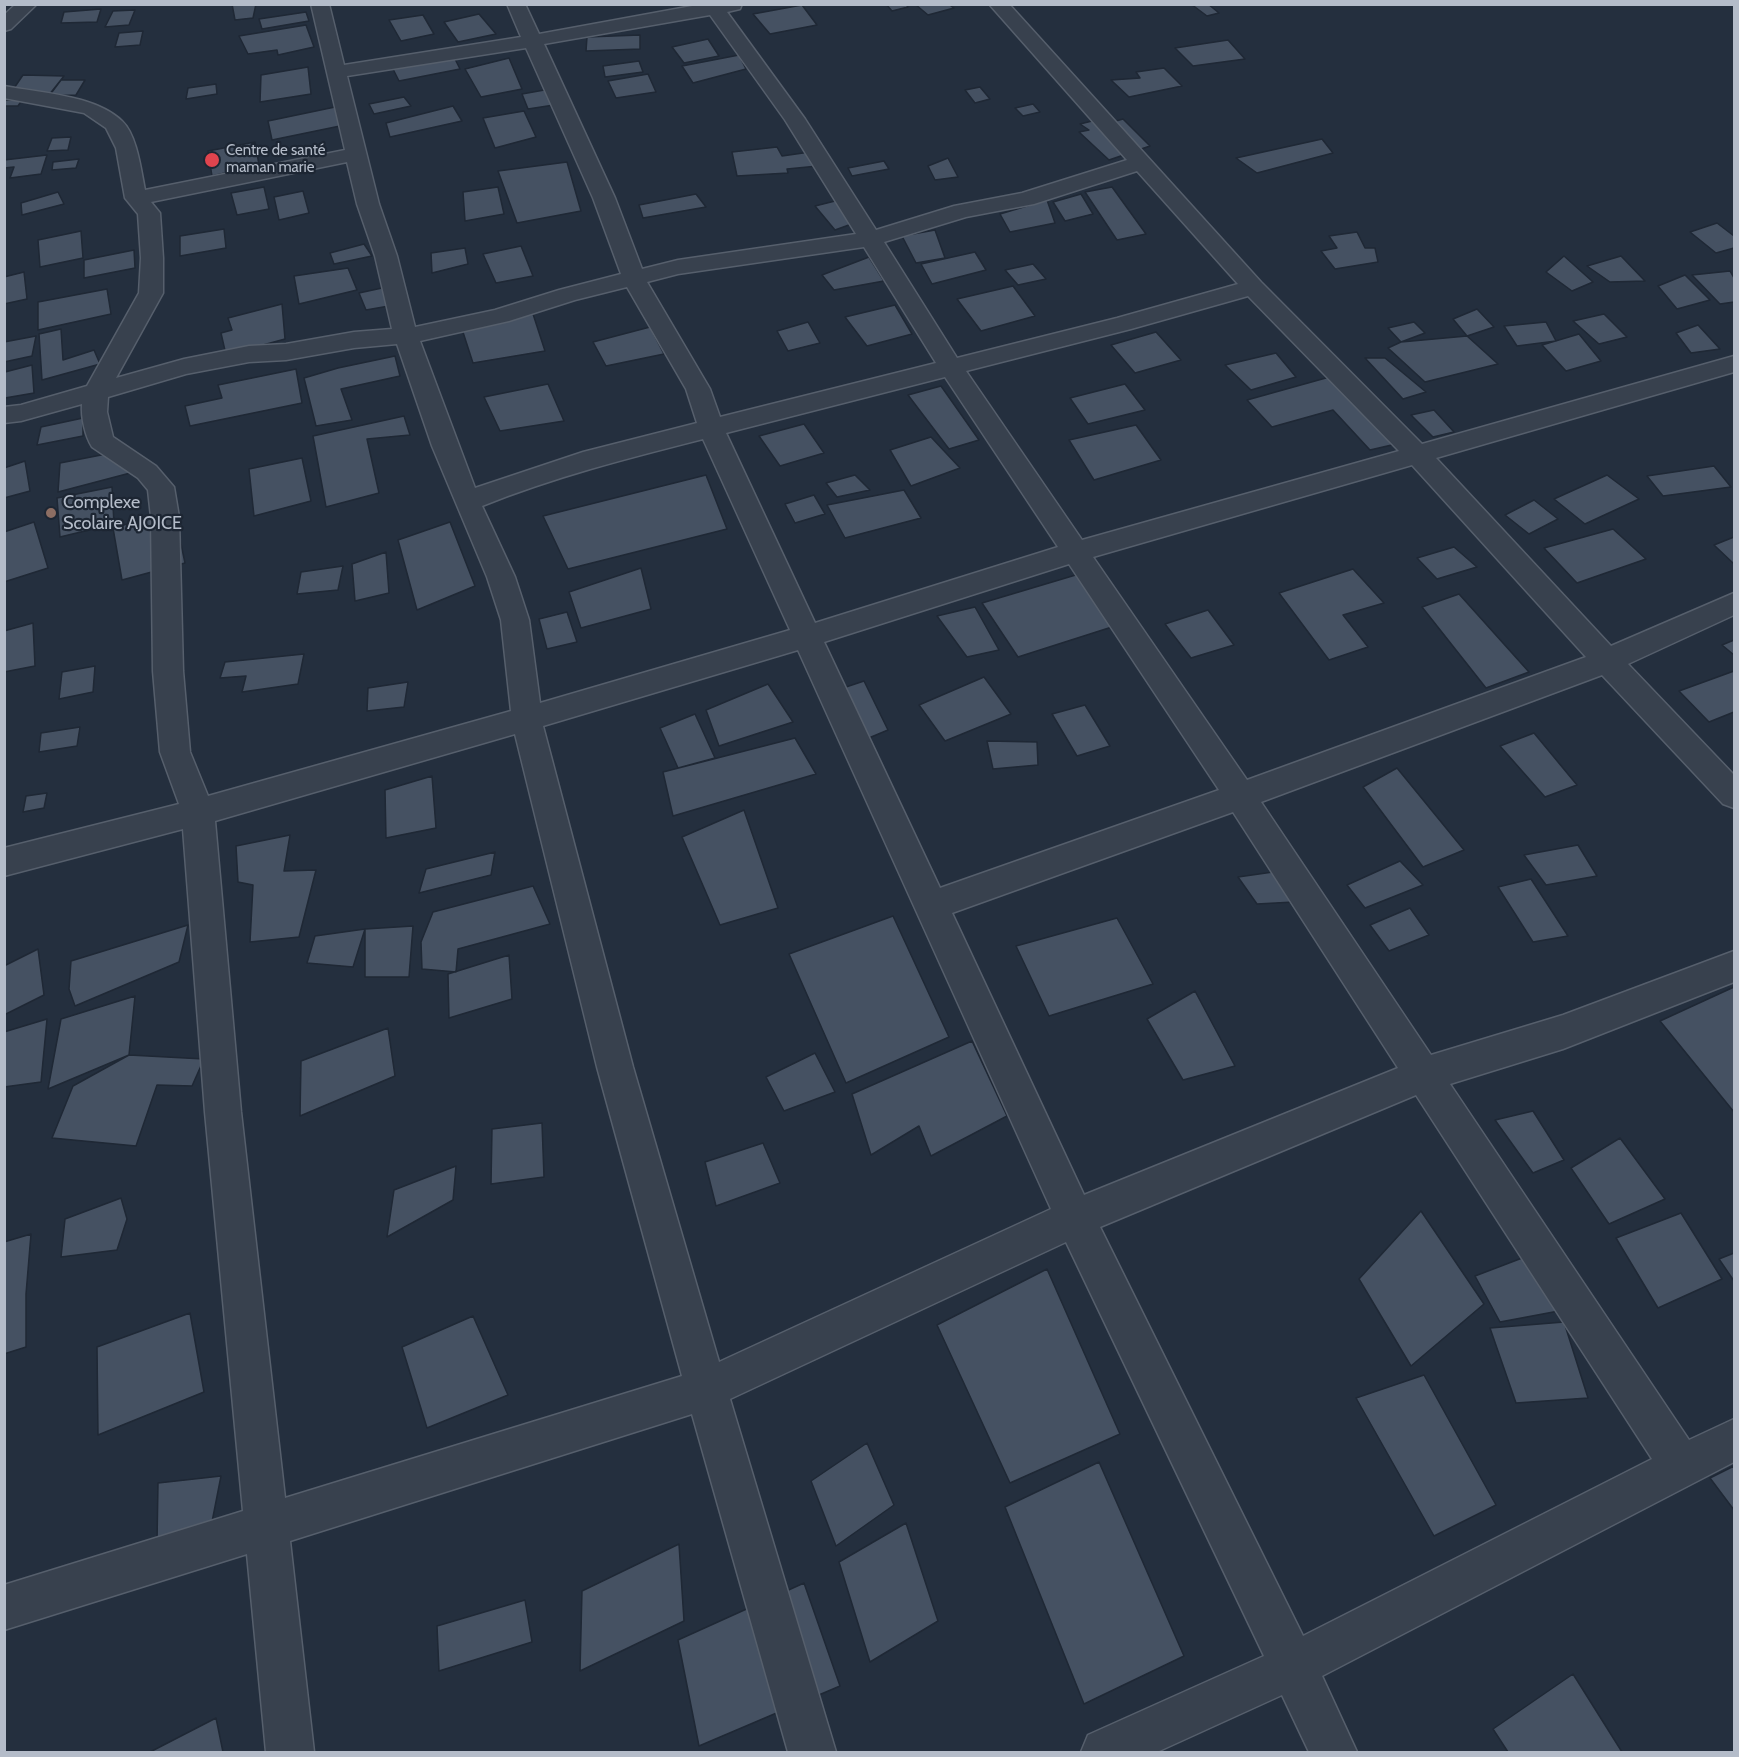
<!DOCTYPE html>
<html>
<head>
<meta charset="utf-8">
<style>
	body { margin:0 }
	#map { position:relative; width:1739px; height:1757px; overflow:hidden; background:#242f3e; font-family:Cabin,sans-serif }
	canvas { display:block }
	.frame { position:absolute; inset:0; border:6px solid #b4bcc9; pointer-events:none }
</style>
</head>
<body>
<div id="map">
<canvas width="1739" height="1757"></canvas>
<div class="frame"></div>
</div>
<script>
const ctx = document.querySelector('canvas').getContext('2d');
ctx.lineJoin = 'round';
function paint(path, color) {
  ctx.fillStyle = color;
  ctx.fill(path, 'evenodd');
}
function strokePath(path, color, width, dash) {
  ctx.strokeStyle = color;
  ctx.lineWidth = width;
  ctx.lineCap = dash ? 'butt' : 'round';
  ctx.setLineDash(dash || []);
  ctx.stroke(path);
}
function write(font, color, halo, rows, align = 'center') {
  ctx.font = font + ' Cabin,sans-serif';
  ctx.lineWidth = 4.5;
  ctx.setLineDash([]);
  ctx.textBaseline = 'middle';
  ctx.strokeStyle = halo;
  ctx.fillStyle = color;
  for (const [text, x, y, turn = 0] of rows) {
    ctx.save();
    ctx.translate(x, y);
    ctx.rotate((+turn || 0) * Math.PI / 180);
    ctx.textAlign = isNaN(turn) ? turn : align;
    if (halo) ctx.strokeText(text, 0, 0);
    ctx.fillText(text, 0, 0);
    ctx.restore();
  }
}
const building = new Path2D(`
	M232,4H256L253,18L235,20Z
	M886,4H905L908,7L892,11Z
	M915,4H948L954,8L928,15Z
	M1191,4H1208L1219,13L1207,16Z
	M802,5L817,25L770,34L753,14Z
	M101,9L97,22L61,23L64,12Z
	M135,10L129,25L105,27L113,11Z
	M306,12L309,21L262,29L259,19Z
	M479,14L496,34L458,42L444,22Z
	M423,15L434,34L401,41L389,20Z
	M306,25L314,47L278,55L277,50L248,54L239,36Z
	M143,31L140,45L115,47L119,33Z
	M640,35V49L586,51L587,37Z
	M708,39L719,56L684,63L672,47Z
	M1228,40L1245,59L1193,66L1175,48Z
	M739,55L746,69L693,83L682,66Z
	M454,57L460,69L399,81L393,69Z
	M509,58L522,89L481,97L465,69Z
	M639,61L643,72L605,77L603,66Z
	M308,67L311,94L260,102L261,75Z
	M1164,68L1182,86L1129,97L1111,80L1140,78L1136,72Z
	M648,74L656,92L616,98L608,81Z
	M23,75L64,76L45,100L8,97Z
	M61,80H85L76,95L49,96Z
	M216,84L217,94L186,99L188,88Z
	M561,87L567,103L528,109L522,94Z
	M980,87L990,99L975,103L965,90Z
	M404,97L411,106L374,114L369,104Z
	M4,100H22L18,106H4Z
	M1033,104L1040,112L1023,116L1015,108Z
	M453,106L462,121L390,137L386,123Z
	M335,107L340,126L272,140L268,121Z
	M524,111L536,137L495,148L483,118Z
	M1123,119L1150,146L1109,160L1079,132L1089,130L1080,124L1096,120L1102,125Z
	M71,137L68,150L47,151L52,138Z
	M1322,139L1333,153L1257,173L1236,158Z
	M255,142L259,165L212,176L208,151Z
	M777,147L782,156L810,152L818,166L787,169L788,173L737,176L732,152Z
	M47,155L41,174L10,178L14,167L4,168V160Z
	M948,158L958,177L935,180L928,166Z
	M79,159L76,168L52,170L53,162Z
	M884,161L889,169L852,176L848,168Z
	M567,162L581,211L517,223L498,171Z
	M264,187L269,209L237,215L231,193Z
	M498,187L504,214L465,221L463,192Z
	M1112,187L1146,234L1117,240L1085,192Z
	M303,191L309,213L279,220L274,197Z
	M58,192L64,204L22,215L21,203Z
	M696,194L706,207L643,218L639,205Z
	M1081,194L1093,214L1065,221L1053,202Z
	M839,200L860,221L835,230L815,206Z
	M1047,200L1055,223L1010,232L1000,214Z
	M1717,223L1734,236V248L1716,253L1690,232Z
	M224,229L226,248L180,256V236Z
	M935,230L945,258L916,263L902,236Z
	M81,231L83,258L40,267L38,240Z
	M1357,232L1365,248H1375L1378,262L1335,269L1321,251L1337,248L1329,236Z
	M364,244L372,256L334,264L330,253Z
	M521,246L533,276L496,283L483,254Z
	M465,248L468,264L432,273L431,253Z
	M134,250L135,268L84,278V260Z
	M975,252L986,270L932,284L921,264Z
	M1564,256L1593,282L1572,291L1546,272Z
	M1621,256L1645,281L1610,282L1587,266Z
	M869,257L884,281L834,290L822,275Z
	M1033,264L1046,279L1018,285L1005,270Z
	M348,268L357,290L299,304L294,276Z
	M1730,271L1734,278V302L1720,304L1692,275Z
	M24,272L27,299L4,304V277Z
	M1685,275L1710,300L1677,309L1658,286Z
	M1013,286L1035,316L981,331L957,299Z
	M382,288L389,306L366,310L359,293Z
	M107,289L111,314L38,330V302Z
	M282,304L285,339L226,355L221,333L232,330L228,318Z
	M895,305L912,334L867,346L845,317Z
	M1477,309L1494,327L1467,336L1453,319Z
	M533,314L545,351L473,363L461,326Z
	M1604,314L1627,337L1599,344L1573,321Z
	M808,322L820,343L788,351L777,331Z
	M1414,322L1425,333L1401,342L1388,328Z
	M1546,322L1556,341L1517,346L1504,326Z
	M1698,325L1720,349L1691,353L1676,333Z
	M650,327L664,354L606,366L593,342Z
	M61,329L63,360L94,350L100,364L42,380L39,334Z
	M1156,332L1181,360L1135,373L1111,345Z
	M1579,334L1601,361L1566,371L1542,345Z
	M36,336L32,356L4,362V342Z
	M1467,336L1498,364L1425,382L1388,348L1401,342Z
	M1276,353L1296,377L1251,390L1225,365Z
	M395,356L400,376L341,389L352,420L316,426L304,378L338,368Z
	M1365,358H1385L1426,392L1403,399Z
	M32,365L34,393L5,398V372Z
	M296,369L302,403L190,426L185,406L222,398L218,385Z
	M1333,376L1396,444L1370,450L1333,410L1272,427L1247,400Z
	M548,384L564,421L500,431L484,397Z
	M1125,384L1145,410L1088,424L1070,398Z
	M941,386L979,440L949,449L908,395Z
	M1434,410L1454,432L1433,437L1411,415Z
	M404,416L410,435L367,439L379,493L326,507L313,436Z
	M83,418V436L37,445L41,427Z
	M804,424L824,453L780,466L759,436Z
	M1136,425L1161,460L1094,480L1069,440Z
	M931,437L960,468L911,486L890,450Z
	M127,450L134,472L58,492L60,463Z
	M302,458L311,501L254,516L249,469Z
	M25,461L30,491L4,498V468Z
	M1714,466L1731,487L1663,496L1647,476Z
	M706,475L727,529L568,569L543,516Z
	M855,475L870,490L837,497L826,483Z
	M1607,475L1639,499L1585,524L1554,499Z
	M112,487L114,524L60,537L57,498Z
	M904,490L921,518L845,538L827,505Z
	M814,495L825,514L795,523L785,504Z
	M1534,500L1558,519L1529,534L1505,515Z
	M174,511L185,563L122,580L113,528Z
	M34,522L48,568L4,582V532Z
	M450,522L475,586L417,610L398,540Z
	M1613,529L1646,559L1577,583L1544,548Z
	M1734,537V564L1714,545Z
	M1454,547L1477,567L1437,579L1417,558Z
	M386,552L389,593L355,601L352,564Z
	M343,566L338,590L297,594L301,572Z
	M641,568L651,609L581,628L569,592Z
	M1353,569L1384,603L1343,615L1368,647L1329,660L1279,593Z
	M1079,574L1115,626L1018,657L982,603Z
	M1459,594L1529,672L1486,688L1422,607Z
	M975,607L999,650L967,657L937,616Z
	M1208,610L1234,645L1191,658L1165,624Z
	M567,612L577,642L547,649L539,619Z
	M33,623L35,666L4,672V631Z
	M1734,640V655L1722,645Z
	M304,654L298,684L242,692L246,676L220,678L225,662Z
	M95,666L93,692L59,699L62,672Z
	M1734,671V712L1709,722L1679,691Z
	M984,677L1011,714L945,741L919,705Z
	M864,681L888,730L864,740L840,689Z
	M408,682L404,707L367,711L368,688Z
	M768,684L793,722L719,746L706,710Z
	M1085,705L1110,746L1077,756L1052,714Z
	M695,714L715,758L678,768L660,728Z
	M80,727L77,746L39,752L41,733Z
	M1534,733L1577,785L1545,797L1500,746Z
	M795,738L816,774L673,816L663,772Z
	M987,741L1037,742L1038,765L993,769Z
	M1397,768L1464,850L1423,867L1363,787Z
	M432,776L436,828L386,838L385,790Z
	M47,793L44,808L23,812L26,796Z
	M744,810L778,908L720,925L682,837Z
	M290,835L284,871L316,870L299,937L250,942L253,885L238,882L236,846Z
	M1578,845L1597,876L1546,885L1524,855Z
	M495,852L491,875L419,893L426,869Z
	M1400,861L1423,885L1365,908L1347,885Z
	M1280,871L1294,902L1257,904L1238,877Z
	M1531,879L1568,936L1533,942L1498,887Z
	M533,886L550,924L458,949L456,972L422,969L421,942L433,912Z
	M1410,908L1429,935L1389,951L1370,925Z
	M893,916L949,1037L846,1083L789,954Z
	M1117,918L1153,984L1049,1016L1016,946Z
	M188,925L179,962L75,1006L69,989L71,961Z
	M413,926L409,977H365V929Z
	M365,929L353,967L307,963L315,936Z
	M38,949L44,995L4,1015V966Z
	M509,955L512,999L449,1018L448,974Z
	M1734,987V1112L1660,1021Z
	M1195,991L1235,1066L1183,1080L1147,1019Z
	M135,996L129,1055L48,1089L61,1019Z
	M47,1019L41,1082L4,1087V1032Z
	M388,1028L395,1076L300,1116L301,1061Z
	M972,1041L1007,1116L931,1156L919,1126L871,1155L852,1094Z
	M815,1053L835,1092L784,1111L766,1077Z
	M129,1055L204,1059L192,1086L157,1085L136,1146L52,1138L73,1086Z
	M1533,1111L1564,1160L1533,1173L1495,1120Z
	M542,1123L544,1177L491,1184L492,1129Z
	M1620,1138L1665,1199L1609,1224L1571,1168Z
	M763,1143L780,1183L716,1206L705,1162Z
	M456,1166L453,1200L387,1237L394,1190Z
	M121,1198L127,1219L117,1250L61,1257L65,1219Z
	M1421,1211L1484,1304L1411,1366L1359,1279Z
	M1681,1213L1722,1279L1658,1308L1616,1238Z
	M31,1234L26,1294V1347L4,1354V1242Z
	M1734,1253V1281L1719,1259Z
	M1530,1255L1564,1310L1500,1322L1475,1276Z
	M1047,1269L1120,1434L1010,1483L937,1325Z
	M190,1313L204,1392L98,1435L97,1347Z
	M473,1316L508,1395L427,1428L402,1347Z
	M1564,1322L1588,1398L1516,1403L1490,1328Z
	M1424,1375L1496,1505L1434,1536L1356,1398Z
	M867,1443L894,1505L836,1546L811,1481Z
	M1099,1462L1184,1656L1084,1704L1005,1507Z
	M1734,1466V1510L1710,1478Z
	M221,1476L211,1527L157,1543L158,1483Z
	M906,1523L938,1621L870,1662L839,1562Z
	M679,1544L684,1621L580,1671L582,1591Z
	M804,1583L840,1686L699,1746L678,1640Z
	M525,1600L532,1642L439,1671L437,1626Z
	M1573,1674L1622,1752H1508L1493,1729Z
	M216,1718L223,1752H150Z`);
paint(building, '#455162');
strokePath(building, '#1f2835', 1.5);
const minor = new Path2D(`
	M16,4H37L11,29L4,31V15Z
	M311,4H329L344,65L521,37L507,4H525L539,34L703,4H742L740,9L727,12L805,119L876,230L954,206L1022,193L1127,160L989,4H1009L1261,282L1422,444L1734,356V372L1436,458L1611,646L1734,593V615L1628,664L1734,775V808L1723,804L1602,675L1261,802L1431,1055L1563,1015L1734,951V982L1563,1049L1450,1084L1689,1440L1734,1419V1462L1322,1676L1357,1752H1309L1282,1695L1157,1752H1081L1088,1735L1264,1656L1066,1242L730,1399L836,1752H788L692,1414L290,1541L314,1752H266L247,1554L4,1630V1585L243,1511L205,1112L183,829L4,876V848L179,804L160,752L153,671L151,517L148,490L138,478L92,447C85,436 81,417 82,404L21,421L4,423V407L21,405L87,386L139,293L141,258L138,214L125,198L116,148L106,128L84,113L4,98V86C40,93 95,95 122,121C137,135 141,170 145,190L345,150ZM710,15L785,120L856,234L678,260L642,269L615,198L544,44ZM526,48L593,198L621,274L559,290L495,310L415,327L397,256L379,204L347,76ZM347,162L357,204L375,256L392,329L354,332L286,344L249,346L184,359L116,378L163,293V258L160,213L151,202ZM1137,171L1238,284L1117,318L957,358L884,242L966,217L1034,204ZM864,247L936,363L720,417L710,389L647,282L678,274ZM627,287L686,389L697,423L583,452L475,488L420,341L509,321L575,300ZM1248,296L1399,451L1082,540L966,371L1131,329ZM397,344L432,446L487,577L501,620L511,711L208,796L190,752L183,671L179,517L174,487L156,466L113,437L107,412L108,397L186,374L249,362L286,360L354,348ZM945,377L1058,547L815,623L726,433ZM703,439L790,630L540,703L529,620L515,577L482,506C554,477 628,458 703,439ZM1412,465L1586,657L1247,780L1093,557ZM1069,564L1219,790L940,888L824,642ZM798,650L1051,1209L719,1362L633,1067L543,726ZM515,734L597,1067L682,1376L285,1498L241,1112L215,821ZM1233,812L1398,1068L1084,1195L952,913ZM1416,1095L1652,1459L1303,1636L1100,1227Z`);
strokePath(minor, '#565f6c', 3);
paint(minor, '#38414e');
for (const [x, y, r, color] of [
	[212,160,8,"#e0444e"],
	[51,513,6,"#8d6e63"]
]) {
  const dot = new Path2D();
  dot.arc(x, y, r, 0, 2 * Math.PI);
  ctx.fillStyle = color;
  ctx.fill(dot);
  strokePath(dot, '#1d2633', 2);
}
write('15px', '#b4bcc9', '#1d2633', [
	["Centre de santé",226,151],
	["maman marie",226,168]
], 'left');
write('18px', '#b4bcc9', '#1d2633', [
	["Complexe",63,503],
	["Scolaire AJOICE",63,524]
], 'left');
</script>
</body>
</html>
